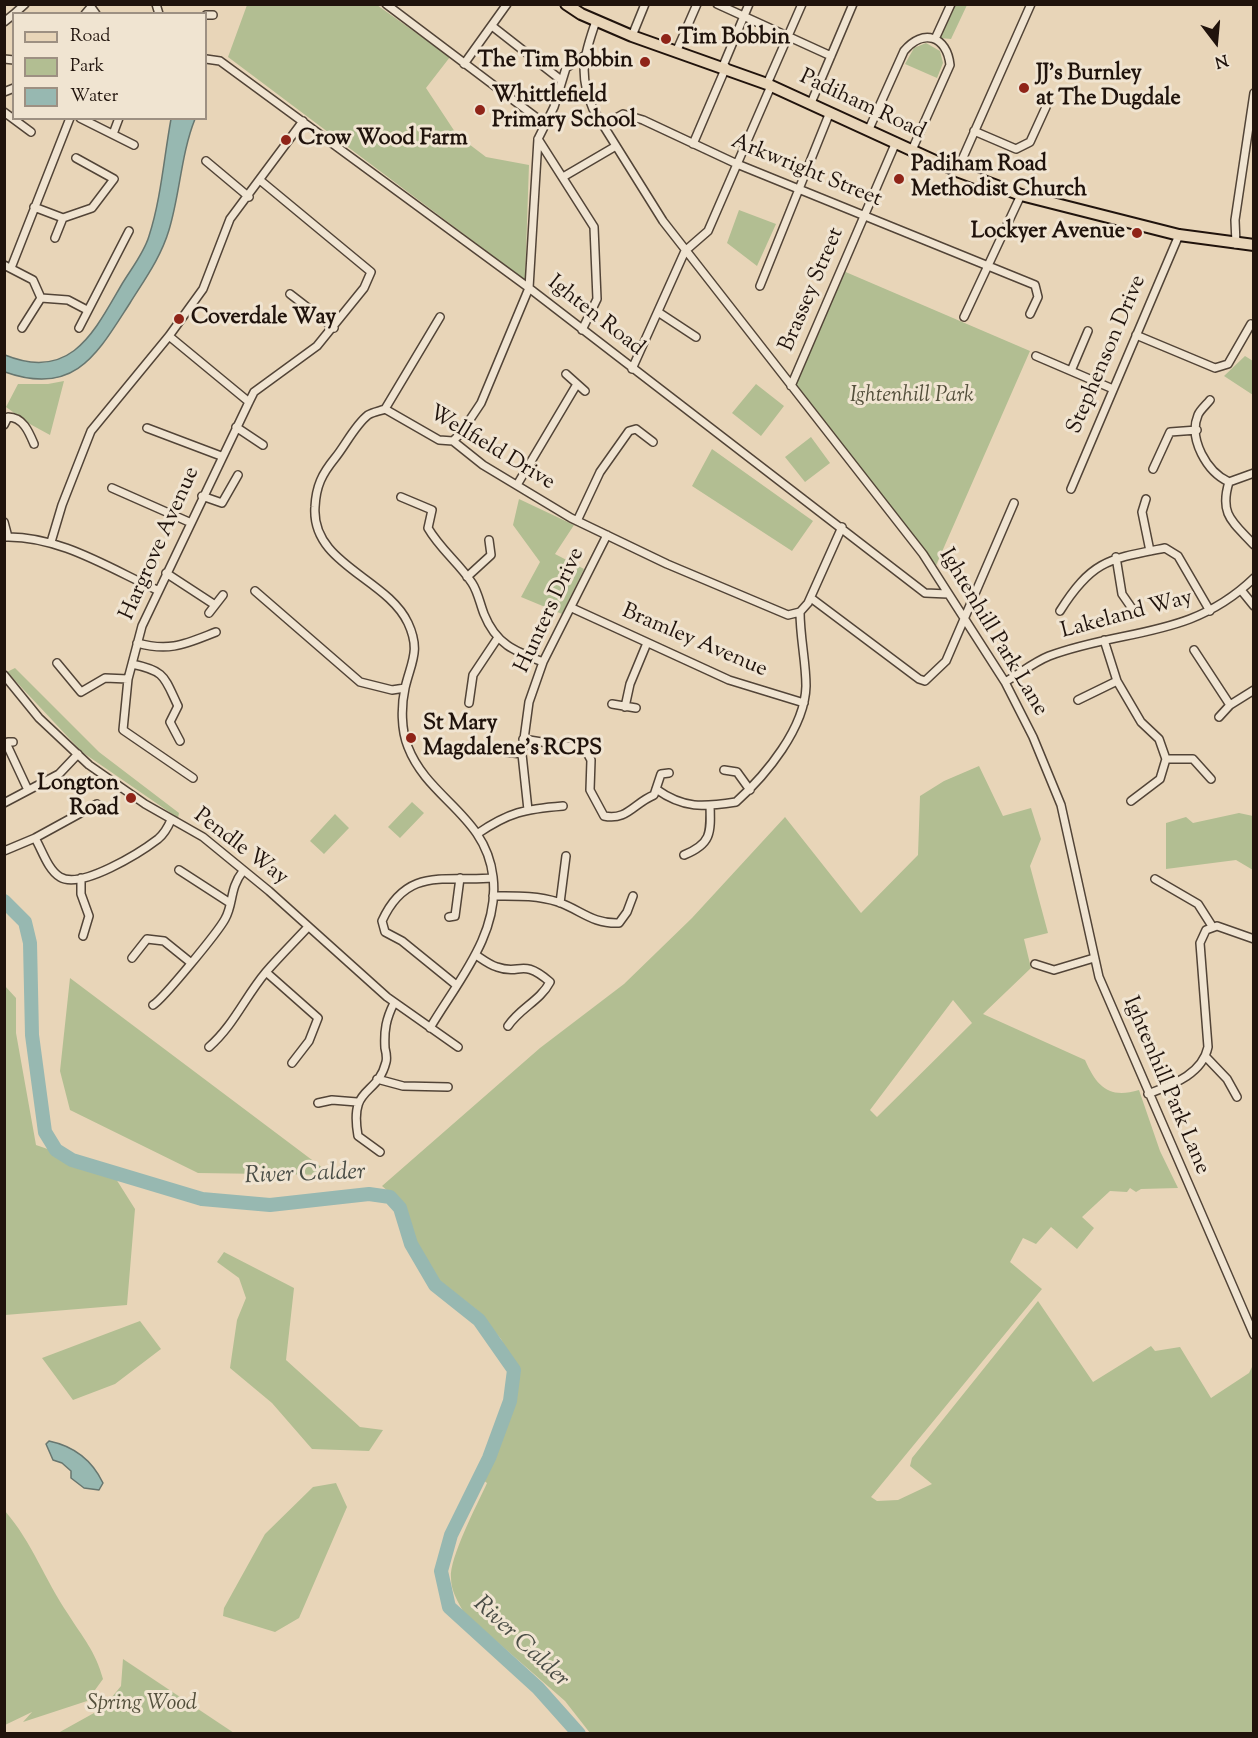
<!DOCTYPE html>
<html>
<head>
<meta charset="utf-8">
<style>
	body { margin:0 }
	#map { position:relative; width:1258px; height:1738px; overflow:hidden; background:#e8d5b8; font-family:"Sorts Mill Goudy",serif }
	canvas { display:block }
	.frame { position:absolute; inset:0; border:6px solid #20130c; pointer-events:none }
	.legend { position:absolute; left:12px; top:12px; width:195px; height:108px; box-sizing:border-box; background:#f0e4d1; border:2px solid #9d9082; margin:0; padding:8px 10px; list-style:none; font-size:18px; color:#20130c }
	.legend li { display:flex; align-items:center; gap:12px; height:30px }
	.legend b { width:30px; border:2px solid #9d9082 }
	.north { position:absolute; left:1186px; top:12px; width:60px; height:60px; -webkit-text-stroke:4px #f0e4d1; paint-order:stroke; rotate:164deg; font-size:16px; font-weight:700; line-height:24px; text-align:center; color:#20130c }
	.north::after { content:''; display:block; margin:auto; width:21px; height:27px; background:#20130c; clip-path:polygon(50% 0,100% 100%,50% 72%,0 100%) }
</style>
</head>
<body>
<div id="map">
<canvas width="1258" height="1738"></canvas>
<div class="frame"></div>
<ul class="legend">
<li><b style="height:8px;background:#e8d5b8"></b>Road</li>
<li><b style="height:16px;background:#b2be92"></b>Park</li>
<li><b style="height:16px;background:#97b8b1"></b>Water</li>
</ul>
<div class="north">N</div>
</div>
<script>
const ctx = document.querySelector('canvas').getContext('2d');
ctx.lineJoin = 'round';
function paint(path, color) {
  ctx.fillStyle = color;
  ctx.fill(path, 'evenodd');
}
function strokePath(path, color, width, dash) {
  ctx.strokeStyle = color;
  ctx.lineWidth = width;
  ctx.lineCap = dash ? 'butt' : 'round';
  ctx.setLineDash(dash || []);
  ctx.stroke(path);
}
function write(font, color, halo, rows, align = 'center') {
  ctx.font = font + ' "Sorts Mill Goudy",serif';
  ctx.lineWidth = 6;
  ctx.setLineDash([]);
  ctx.textBaseline = 'middle';
  ctx.strokeStyle = halo;
  ctx.fillStyle = color;
  for (const [text, x, y, turn = 0] of rows) {
    ctx.save();
    ctx.translate(x, y);
    ctx.rotate((+turn || 0) * Math.PI / 180);
    ctx.textAlign = isNaN(turn) ? turn : align;
    if (halo) ctx.strokeText(text, 0, 0);
    ctx.fillText(text, 0, 0);
    ctx.restore();
  }
}
paint(new Path2D(`
	M377,5L450,57L426,88L457,135L486,157L529,165L525,280L228,57L247,5Z
	M955,5H967L951,39L940,38Z
	M926,43L940,51L943,63L937,78L905,64L914,48Z
	M739,210L776,224L757,266L727,243Z
	M841,270L1030,351L934,570L792,386Z
	M1245,356L1253,361V395L1224,376Z
	M64,381L50,435L28,423L6,407L18,384H48Z
	M756,384L784,406L761,436L732,413Z
	M811,437L830,463L805,482L785,457Z
	M712,449L813,521L792,551L692,486Z
	M519,499L574,525L555,554L584,569L562,614L521,597L540,562L513,525Z
	M15,668L99,752L179,813L178,818L82,752L7,672Z
	M979,766L1003,816L1031,808L1041,839L1030,866L1048,933L1024,939L1031,968L983,1014L1085,1060C1097,1087 1109,1099 1139,1090L1160,1151L1178,1188L1141,1189L1136,1192L1130,1188L1127,1192L1110,1191L1082,1217L1094,1228L1077,1249L1051,1227L1036,1244L1023,1238L1010,1262L1042,1289L871,1497L877,1501L898,1500L932,1484L910,1466L912,1458L1038,1301L1093,1382L1151,1346L1155,1351L1180,1347L1211,1398L1249,1373L1253,1365V1733H590L565,1701L464,1613C458,1602 451,1591 451,1578C449,1558 478,1503 487,1483L483,1480L507,1418L516,1387V1370L501,1339L477,1310L435,1277L413,1241L403,1204L382,1186L540,1048L624,984L692,918L785,817L861,913L918,855L920,796L944,781ZM953,1000L972,1023L877,1117L870,1110Z
	M412,802L424,813L400,838L388,827Z
	M1239,813L1253,816V870L1236,860L1166,869V823L1186,817L1193,823Z
	M335,814L349,828L324,854L310,841Z
	M70,978L332,1175L198,1173L70,1110L60,1071Z
	M5,986L16,998V1033L36,1145L111,1171L135,1209L127,1305L5,1315Z
	M224,1252L294,1288L286,1360L360,1427L383,1430L369,1451L312,1449L272,1403L230,1368L237,1320L246,1298L239,1278L217,1262Z
	M140,1321L161,1349L115,1384L73,1400L42,1358Z
	M336,1483L347,1507L299,1618L275,1632L223,1616L224,1608L265,1534L313,1487Z
	M5,1511C32,1542 45,1580 68,1614C83,1638 95,1650 103,1679L87,1701L23,1722L32,1712L5,1725Z
	M123,1659L234,1733H58L103,1708L121,1686Z`), '#b2be92');
const water = new Path2D(`
	M171,119H195C181,154 180,194 169,230C161,257 145,279 130,303C97,354 75,397 5,372V355C71,382 94,332 122,284C131,269 144,253 149,236C161,199 164,157 171,119Z
	M49,1441C73,1446 92,1460 103,1483L99,1490L84,1488L71,1478V1471L62,1463L53,1460L46,1444Z`);
paint(water, '#97b8b1');
strokePath(water, '#67766f', 1.5);
strokePath(new Path2D(`
	M4,901L25,922L30,943L32,1035L45,1132L56,1150L72,1160L202,1199L270,1205L369,1194L390,1197L400,1208L411,1244L435,1285L479,1320L514,1370L510,1401L489,1458L451,1535L441,1571L449,1607L538,1688L579,1734`), '#97b8b1', 14);
const minor = new Path2D(`
	M156,4L159,14
	M386,4L545,124
	M717,4L831,56
	M14,14L25,4
	M85,14L91,7L96,14
	M206,15H213
	M596,21C584,55 578,74 593,109L663,221L923,554L1005,682L1033,737L1061,805L1099,977L1254,1335
	M4,22L14,14
	M492,26L561,80
	M632,36L645,4
	M935,39L951,4
	M677,50L697,4
	M4,59L14,60
	M206,59L220,61L529,288L925,593L948,594
	M464,64L507,4
	M723,66L749,4
	M767,84L802,4
	M4,92L14,88
	M811,103L853,4
	M4,112L31,132
	M80,118L134,145
	M604,125L623,114L643,120L737,164L1035,285L1038,297L1030,314
	M869,129L904,51C923,28 947,36 950,65L912,150
	M974,131L1016,149L1030,142L1046,107
	M113,134L119,118
	M538,139L594,227L597,299L582,330
	M693,144L726,67
	M206,161L249,197
	M957,171L1031,4
	M563,177L616,146
	M34,207L63,218
	M55,238L63,218L92,208L114,179L76,158
	M1236,244L1235,220L1254,93
	M4,265L33,280L41,298L68,300L87,310
	M11,268L70,118
	M760,286L830,112
	M290,294L334,328
	M658,312L696,337
	M964,317L1021,195
	M22,328L41,298
	M79,328L129,231
	M1136,335L1215,368L1228,364L1251,324
	M169,336L249,402
	M1036,356L1113,389
	M632,369L685,251L708,231L771,86
	M1071,371L1088,331
	M566,374L585,391
	M791,386L896,142
	M1210,400C1207,404 1200,410 1198,415C1188,439 1207,472 1229,482L1254,473
	M385,409L440,317
	M4,425L8,417C23,417 29,432 34,444
	M236,427L263,445
	M147,428L221,456
	M453,441L461,433L481,403L529,288L538,139L554,107L566,68L584,56
	M1153,469L1170,432L1197,430
	M1229,482C1219,515 1233,522 1254,545
	M517,485L577,384
	M112,488L189,522
	M1071,489L1179,235
	M202,496L222,503L238,475
	M401,497L432,510L428,528C440,549 459,563 472,583C478,592 480,604 484,614C496,644 514,651 543,662
	M1146,499L1142,512L1150,551
	M577,521L600,472L629,431L636,429L653,442
	M4,522L8,537
	M4,537C58,535 109,568 157,590
	M51,542L62,505L91,431L169,336L203,289L230,219L303,121
	M1116,557L1122,594L1131,607
	M166,573L215,605
	M467,577L491,555L489,540
	M1241,590L1254,606
	M255,591L360,682L392,690L405,688
	M811,598L919,679L925,681L946,661L1014,503
	M572,608L729,680L804,703
	M1060,611C1092,560 1109,559 1165,548L1178,556L1210,611
	M209,613L223,595
	M1104,640L1117,681L1141,722L1159,739L1166,759L1160,779L1131,801
	M137,643C170,652 185,644 216,632
	M1194,650L1230,705
	M57,663L81,692L105,678L128,679
	M132,664C166,671 164,677 178,706L170,722L180,741
	M4,675L39,718L89,765L145,804L203,837L269,891L387,997L458,1047
	M1005,682C1019,674 1034,662 1049,656C1124,628 1191,639 1254,578
	M1078,700L1117,681
	M469,703L473,675L497,639
	M612,704L636,708
	M625,707L630,684L647,643
	M1219,717L1230,705L1254,690
	M523,739L585,749L591,760L590,790L604,816C627,821 634,803 654,795L661,774L669,773
	M13,742H8L7,745L28,790
	M479,749L522,754
	M1166,759H1193L1211,779
	M724,770L737,772L750,790
	M193,778L123,730L128,679L142,626L249,402L254,392L317,346L364,288L371,272L261,181
	M656,789C684,809 703,807 736,802C766,775 805,728 806,686C806,662 800,637 800,612
	M4,803L59,774L78,754
	M528,810L522,754L529,702L543,662L607,535
	M477,834C509,812 525,809 563,806
	M35,838C42,850 48,870 60,877C81,890 141,852 158,839C164,834 168,827 171,820
	M4,851L35,838L97,804
	M684,855C711,844 711,834 710,805
	M179,870L230,903
	M81,878V894L89,916L83,936
	M1155,879L1198,904L1212,926
	M493,896C515,896 536,895 558,902C581,910 592,924 619,923L627,912L633,896
	M560,903L566,856
	M449,917L455,916L460,878
	M476,955C482,959 490,965 497,967C521,976 521,957 550,982C540,1001 520,1008 508,1026
	M132,958L147,939L164,941L190,962
	M1035,964L1054,970L1094,958
	M266,972L318,1018L309,1041L292,1063
	M455,984L402,941L385,932L382,921C407,866 445,882 493,878
	M153,1005C163,999 218,932 225,919C234,903 229,889 243,871
	M430,1028C457,982 500,934 493,877C486,815 428,799 408,747C401,730 401,706 405,688C411,662 421,651 408,623C387,578 311,564 315,507C316,486 322,474 335,458C345,446 355,425 368,415C373,412 380,411 385,409L439,440L453,441L483,465L571,518L667,564L788,615L800,612L808,603L842,527
	M209,1047C234,1025 245,997 266,972C279,957 294,942 308,927
	M1206,1057L1227,1079L1237,1097
	M377,1079L403,1086L448,1087
	M1148,1094C1171,1085 1202,1075 1208,1047L1200,943L1206,930L1217,926L1254,939
	M318,1103L332,1100L357,1102
	M380,1152L358,1136C349,1084 377,1098 386,1062C387,1058 386,1052 385,1048C384,1030 386,1019 394,1003`);
const primary = new Path2D(`
	M566,4L581,14L632,36L767,84L957,171L1021,195L1179,235L1254,245`);
strokePath(minor, '#524437', 10);
strokePath(primary, '#20130c', 14);
strokePath(minor, '#f0e4d1', 7);
strokePath(primary, '#e8d5b8', 10);
for (const [x, y, r, color] of [
	[666,39,6,"#8f2418"],
	[645,62,6,"#8f2418"],
	[1024,88,6,"#8f2418"],
	[480,110,6,"#8f2418"],
	[286,140,6,"#8f2418"],
	[899,179,6,"#8f2418"],
	[1137,233,6,"#8f2418"],
	[179,319,6,"#8f2418"],
	[411,738,6,"#8f2418"],
	[131,798,6,"#8f2418"]
]) {
  const dot = new Path2D();
  dot.arc(x, y, r, 0, 2 * Math.PI);
  ctx.fillStyle = color;
  ctx.fill(dot);
  strokePath(dot, '#f0e4d1', 2);
}
write('bold 22px', '#20130c', '#f0e4d1', [
	["Tim Bobbin",678,39],
	["The Tim Bobbin",633,62,"right"],
	["JJ’s Burnley",1036,75],
	["at The Dugdale",1036,100],
	["Whittlefield",492,97],
	["Primary School",492,122],
	["Crow Wood Farm",298,140],
	["Padiham Road",911,166],
	["Methodist Church",911,191],
	["Lockyer Avenue",1125,233,"right"],
	["Coverdale Way",191,319],
	["St Mary",423,725],
	["Magdalene's RCPS",423,750],
	["Longton",119,785,"right"],
	["Road",119,810,"right"]
], 'left');
write('22px', '#20130c', '#f0e4d1', [
	["Padiham Road",862,106,25],
	["Arkwright Street",806,172,22],
	["Brassey Street",813,290,-67],
	["Ighten Road",595,317,38],
	["Stephenson Drive",1108,355,-67],
	["Wellfield Drive",491,449,31],
	["Hargrove Avenue",161,544,-66],
	["Hunters Drive",551,611,-65],
	["Lakeland Way",1127,616,-15],
	["Ightenhill Park Lane",992,633,59],
	["Bramley Avenue",694,642,23],
	["Pendle Way",240,848,37],
	["Ightenhill Park Lane",1165,1086,67]
]);
write('italic 22px', '#534f3b', '#f0e4d1', [
	["Ightenhill Park",912,397],
	["Spring Wood",142,1705]
]);
write('italic 24px', '#4a4d46', '#f0e4d1', [
	["River Calder",305,1176,-2],
	["River Calder",520,1643,43]
]);
</script>
</body>
</html>
